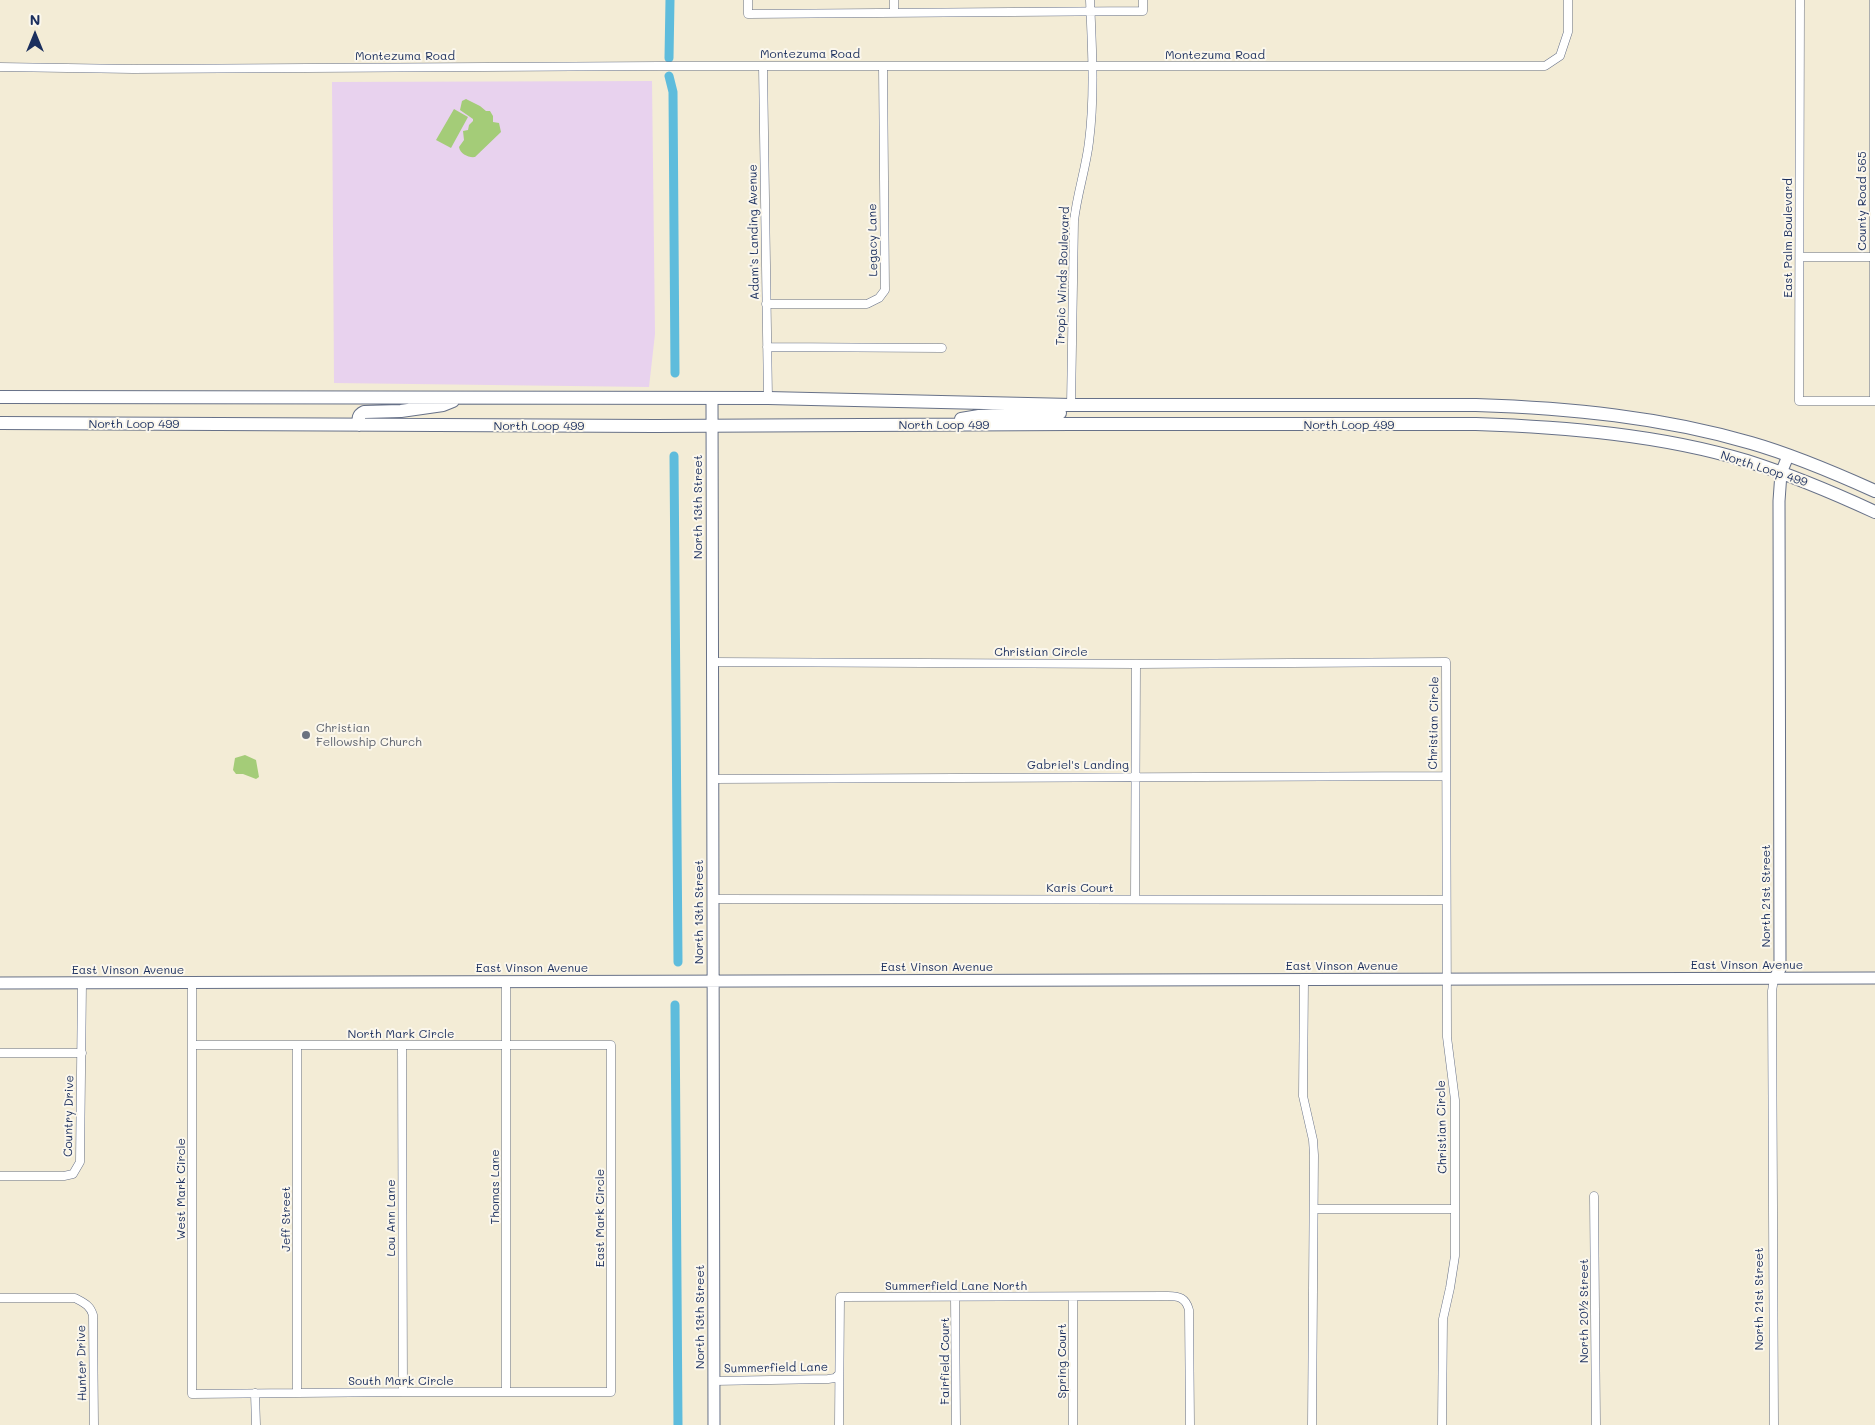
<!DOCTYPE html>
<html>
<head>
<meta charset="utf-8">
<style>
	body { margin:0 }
	#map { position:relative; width:1875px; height:1425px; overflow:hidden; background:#f3ecd6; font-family:Mali,sans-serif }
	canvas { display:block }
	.north { position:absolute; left:10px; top:10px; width:50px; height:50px; -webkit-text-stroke:4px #fbf7ec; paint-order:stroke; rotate:0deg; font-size:14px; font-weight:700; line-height:20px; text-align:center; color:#1b2f5e }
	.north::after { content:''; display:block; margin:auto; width:18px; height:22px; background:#1b2f5e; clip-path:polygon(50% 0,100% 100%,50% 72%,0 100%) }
</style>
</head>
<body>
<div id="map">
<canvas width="1875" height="1425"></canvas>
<div class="north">N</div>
</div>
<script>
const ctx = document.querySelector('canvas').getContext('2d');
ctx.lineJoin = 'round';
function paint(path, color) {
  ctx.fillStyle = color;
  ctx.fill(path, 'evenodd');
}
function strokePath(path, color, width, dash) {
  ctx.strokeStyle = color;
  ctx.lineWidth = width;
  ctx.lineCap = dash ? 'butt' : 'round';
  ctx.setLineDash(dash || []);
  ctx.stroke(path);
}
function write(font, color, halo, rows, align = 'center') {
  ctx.font = font + ' Mali,sans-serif';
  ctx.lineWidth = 4;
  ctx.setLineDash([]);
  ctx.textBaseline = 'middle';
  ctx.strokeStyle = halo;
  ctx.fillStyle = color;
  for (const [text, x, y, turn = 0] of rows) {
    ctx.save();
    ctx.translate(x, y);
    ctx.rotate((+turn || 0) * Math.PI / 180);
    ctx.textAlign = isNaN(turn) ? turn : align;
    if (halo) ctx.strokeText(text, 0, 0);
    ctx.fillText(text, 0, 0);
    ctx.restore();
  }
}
paint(new Path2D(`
	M652,81L655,334L649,387L334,383L332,82Z`), '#e8d2ee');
paint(new Path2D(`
	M466,99L480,106L486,111H490L493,116V122L499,123L501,132L475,157C469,158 460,154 459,147L464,140L463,131L468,130L469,125L473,121V119L460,110L462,101Z
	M454,109L468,117L451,148L436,140Z
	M245,755L256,760L259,777L256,779L243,774H236L233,770L235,758Z`), '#a4cc78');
strokePath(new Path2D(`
	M669,58L670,0
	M669,76L673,92L675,373
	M674,456L678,962
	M675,1005L678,1425`), '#5ebcdc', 9);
const street = new Path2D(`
	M748,0V14L1143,11V0
	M894,0V13
	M1800,0L1799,401H1875
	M1874,0V401
	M763,66L768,398
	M0,67L133,69L660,66H1545L1560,56L1568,32V0
	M1800,257H1874
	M766,304H867L879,298L885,290L883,66
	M767,347L942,348
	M1071,405L1074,221C1077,194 1086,168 1089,142C1095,95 1092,47 1090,0
	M712,662L1136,664L1446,662L1447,1037L1455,1100V1256L1450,1288L1443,1319L1442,1425
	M712,779L1445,776
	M713,899L1446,900
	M1135,899L1136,664
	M1304,980L1303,1096L1313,1140L1314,1155L1312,1425
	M192,1045H611V1392H403L192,1394V983
	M297,1045V1393
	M402,1045L403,1392
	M0,1053H82
	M0,1176H64L73,1174L80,1162L82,983
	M1594,1196L1596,1425
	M1314,1209H1455
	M955,1297L956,1425
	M1073,1297V1425
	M0,1298H75C84,1303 90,1305 93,1315L94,1425
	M714,1381L828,1379L835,1378L838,1375
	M506,1392V982
	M255,1393L256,1425
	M839,1425L840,1297L1168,1296C1179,1296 1186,1298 1189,1310L1190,1425
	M1774,1425L1772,991L1774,979`);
const secondary = new Path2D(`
	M712,398L714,1425
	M1774,979L1780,969L1779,501L1781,473L1788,456
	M0,983L1875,978`);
const primary = new Path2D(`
	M0,397L768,398L1071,405H1476C1569,408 1662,417 1751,443C1793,455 1835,473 1875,491
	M961,419L979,416L1060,413
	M0,423L655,426L1071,424H1476C1565,427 1662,435 1747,461C1791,475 1834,493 1875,512
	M359,425C358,418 358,415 364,412L401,411L443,405L453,401`);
strokePath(street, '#677188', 9);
strokePath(secondary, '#677188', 13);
strokePath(primary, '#677188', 14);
strokePath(street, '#fff', 8);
strokePath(secondary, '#fff', 11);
strokePath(primary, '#fff', 12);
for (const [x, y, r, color] of [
	[306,735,5,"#6b7280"]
]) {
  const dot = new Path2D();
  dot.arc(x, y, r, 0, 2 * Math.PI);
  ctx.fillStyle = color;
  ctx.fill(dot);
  strokePath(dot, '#fbf7ec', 2);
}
write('12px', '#1b2f5e', '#fbf7ec', [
	["Montezuma Road",810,54],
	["Montezuma Road",1215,55],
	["Montezuma Road",405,56],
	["County Road 565",1862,201,-90],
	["Adam's Landing Avenue",754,232,-91],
	["East Palm Boulevard",1788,238,-90],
	["Legacy Lane",873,240,-91],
	["Tropic Winds Boulevard",1063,276,-88],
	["North Loop 499",134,424],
	["North Loop 499",944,425],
	["North Loop 499",1349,425],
	["North Loop 499",539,426],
	["North Loop 499",1764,469,18],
	["North 13th Street",698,507,-90],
	["Christian Circle",1041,652],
	["Christian Circle",1434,723,-89],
	["Gabriel's Landing",1078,765],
	["Karis Court",1080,888],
	["North 21st Street",1766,896,-90],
	["North 13th Street",699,912,-90],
	["East Vinson Avenue",1747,965],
	["East Vinson Avenue",1342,966],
	["East Vinson Avenue",937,967],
	["East Vinson Avenue",532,968],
	["East Vinson Avenue",128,970],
	["North Mark Circle",401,1034],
	["Country Drive",69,1116,-89],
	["Christian Circle",1442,1127,-91],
	["Thomas Lane",495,1187,-90],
	["West Mark Circle",181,1189,-90],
	["Lou Ann Lane",391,1218,-90],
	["East Mark Circle",600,1218,-90],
	["Jeff Street",286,1219,-90],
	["Summerfield Lane North",956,1286],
	["North 21st Street",1759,1299,-90],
	["North 20½ Street",1584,1311,-90],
	["North 13th Street",700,1317,-90],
	["Fairfield Court",945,1361,-90],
	["Spring Court",1062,1361,-90],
	["Hunter Drive",82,1363,-91],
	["Summerfield Lane",776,1368,-1],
	["South Mark Circle",401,1381]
]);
write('12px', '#5b616d', '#fbf7ec', [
	["Christian",316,728],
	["Fellowship Church",316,742]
], 'left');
</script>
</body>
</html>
